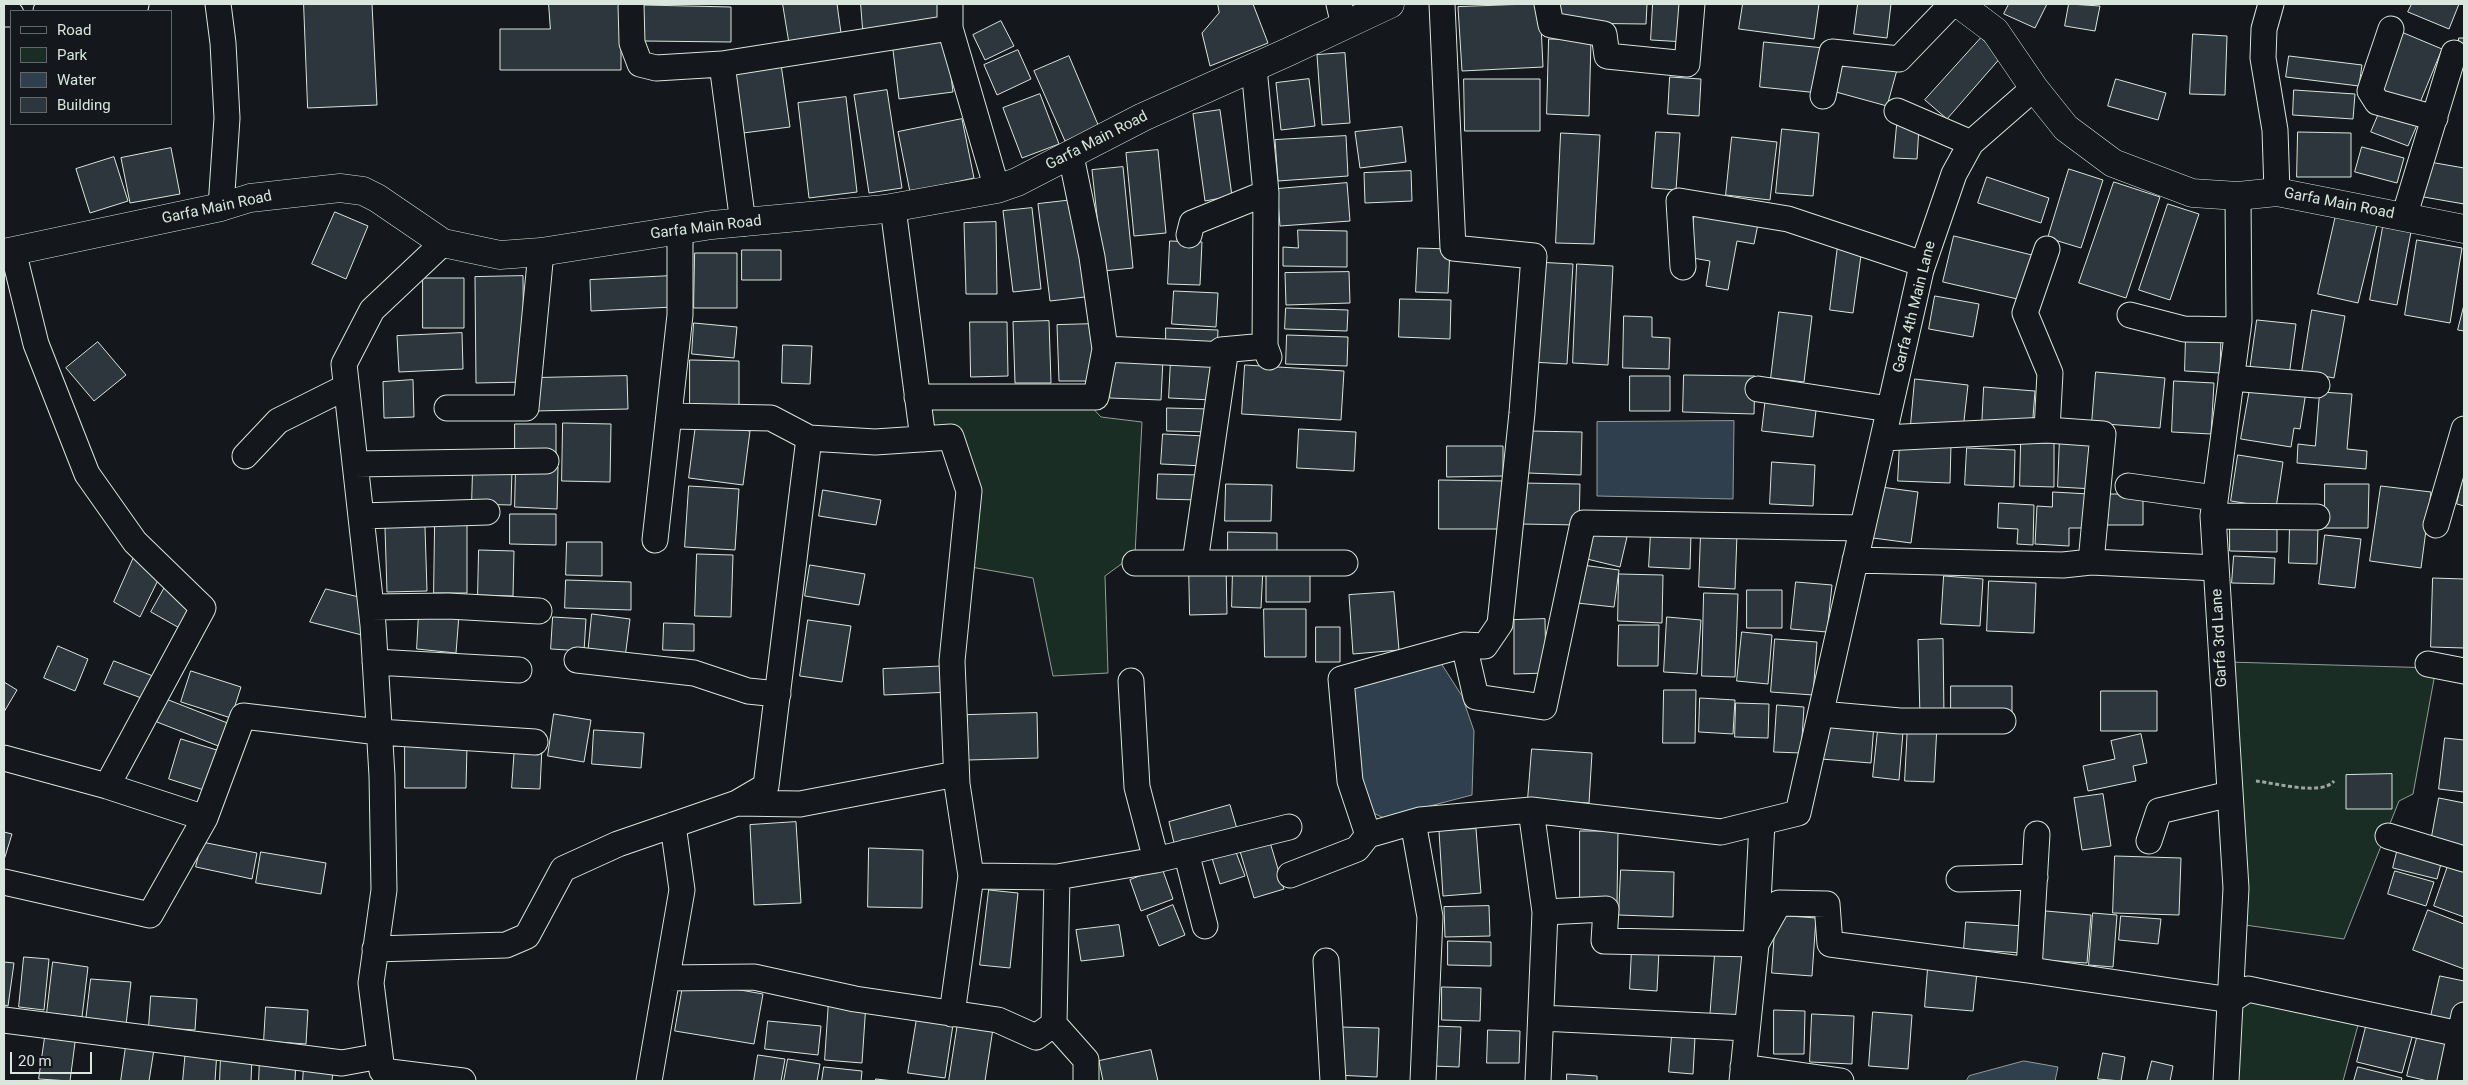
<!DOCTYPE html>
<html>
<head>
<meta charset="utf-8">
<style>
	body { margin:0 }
	#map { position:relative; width:2468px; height:1085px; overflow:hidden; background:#14181c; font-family:Roboto,sans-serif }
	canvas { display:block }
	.frame { position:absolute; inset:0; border:5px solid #d8e6dc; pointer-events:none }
	.legend { position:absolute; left:10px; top:10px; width:162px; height:115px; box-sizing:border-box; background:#14181c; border:1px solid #626a69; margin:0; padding:6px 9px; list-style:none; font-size:15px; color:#d8e6dc }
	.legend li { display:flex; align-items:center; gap:10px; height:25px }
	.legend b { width:25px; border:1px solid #626a69 }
	.scale { position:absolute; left:10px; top:1052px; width:82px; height:22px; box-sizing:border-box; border:2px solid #d8e6dc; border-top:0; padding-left:6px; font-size:15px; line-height:18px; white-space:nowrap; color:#d8e6dc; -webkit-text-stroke:4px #14181c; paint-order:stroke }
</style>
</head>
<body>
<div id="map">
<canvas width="2468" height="1085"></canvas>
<div class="frame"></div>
<ul class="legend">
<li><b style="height:6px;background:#14181c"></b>Road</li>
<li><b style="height:14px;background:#1a2d24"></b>Park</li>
<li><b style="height:14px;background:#2f3f4d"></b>Water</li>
<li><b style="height:14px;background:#2c363c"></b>Building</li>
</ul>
<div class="scale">20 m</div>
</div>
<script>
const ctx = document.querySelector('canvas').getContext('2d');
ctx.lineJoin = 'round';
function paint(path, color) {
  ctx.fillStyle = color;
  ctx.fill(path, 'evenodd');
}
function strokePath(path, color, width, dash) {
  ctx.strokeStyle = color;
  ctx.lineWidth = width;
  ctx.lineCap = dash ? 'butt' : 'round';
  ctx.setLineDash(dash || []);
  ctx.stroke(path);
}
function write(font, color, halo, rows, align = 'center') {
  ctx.font = font + ' Roboto,sans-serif';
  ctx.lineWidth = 4;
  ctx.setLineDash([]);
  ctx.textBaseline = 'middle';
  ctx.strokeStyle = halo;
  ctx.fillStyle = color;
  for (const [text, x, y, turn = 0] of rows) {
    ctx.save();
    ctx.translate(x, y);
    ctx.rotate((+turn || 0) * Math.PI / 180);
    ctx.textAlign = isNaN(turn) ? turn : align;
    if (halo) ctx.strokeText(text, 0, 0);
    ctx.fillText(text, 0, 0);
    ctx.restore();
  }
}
const green = new Path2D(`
	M1088,403L1101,417L1142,422L1135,554L1105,576L1108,673L1053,676L1033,578L971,567L959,438L928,432L926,406Z
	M2228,662L2436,668L2413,794L2399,801L2344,939L2245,925Z
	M2251,995L2361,1014L2343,1081H2232L2235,1009Z`);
paint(green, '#1a2d24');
strokePath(green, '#939e99', 1);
const water = new Path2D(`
	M1734,421L1733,499L1597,496V422Z
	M1439,660L1462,696L1474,731L1472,795L1384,818L1369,811L1353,769L1354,675Z
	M2024,1061L2058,1067L2055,1081H1966L1969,1076Z`);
paint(water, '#2f3f4d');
strokePath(water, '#939e99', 1);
const building = new Path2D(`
	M304,4H372L377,105L308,108Z
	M549,4H621V70H500V29H550Z
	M783,4H837L841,33L789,41Z
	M861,4H942L943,23L863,29Z
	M1218,4H1253L1268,43L1210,66L1202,33L1219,13Z
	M1540,4L1543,67L1462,71L1458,7Z
	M1561,4H1647L1646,24L1560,23Z
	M1653,4H1688L1686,42L1651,40Z
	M1743,4H1819L1814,39L1739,29Z
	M1858,4H1891L1887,38L1854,34Z
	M2009,4H2047L2035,28L2004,14Z
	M2069,4L2100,6L2095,31L2065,26Z
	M2412,4H2459L2449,29L2408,12Z
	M644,5L731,7V42L643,41Z
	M1001,21L1014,46L985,60L973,35Z
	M2399,31L2442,49L2419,105L2376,87Z
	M2193,34L2227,36L2225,95L2190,94Z
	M946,36L953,92L899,99L892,42Z
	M1981,38L2002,56L1947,119L1925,100Z
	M2459,38H2464V70L2457,69Z
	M1549,39L1591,40L1589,116L1547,114Z
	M1764,42L1824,48L1819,93L1760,87Z
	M1018,50L1031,79L997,95L984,65Z
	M1345,53L1350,123L1322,125L1317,55Z
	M1069,56L1099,127L1065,141L1034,71Z
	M1845,56L1897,70L1887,106L1836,92Z
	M2289,56L2362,65L2359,86L2286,77Z
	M781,64L790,127L743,133L735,70Z
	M1670,77L1701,79L1699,116L1668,114Z
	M1309,79L1315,126L1281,130L1276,83Z
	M1464,79H1540V131H1465Z
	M2116,79L2166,93L2158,120L2108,106Z
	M887,90L902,188L869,193L854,95Z
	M2294,90L2355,94L2353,119L2293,115Z
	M1040,94L1059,144L1022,158L1003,108Z
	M846,97L857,192L809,198L798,103Z
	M1220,110L1232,196L1205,201L1193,114Z
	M2380,111L2417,125L2408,146L2371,132Z
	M962,119L974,178L910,192L898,132Z
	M1897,125L1919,127L1917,159L1894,158Z
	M1402,127L1406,162L1360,168L1355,132Z
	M1782,129L1819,133L1813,196L1776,193Z
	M1656,132L1680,133L1676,190L1652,188Z
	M2298,132L2351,133V177H2297Z
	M1561,133L1600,135L1594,244L1556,243Z
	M1346,136L1348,176L1278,181L1275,140Z
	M1732,137L1777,142L1770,200L1726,195Z
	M2362,147L2404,158L2397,183L2355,172Z
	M171,148L180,194L130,203L121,158Z
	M1158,150L1166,233L1134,236L1126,153Z
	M114,157L128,201L90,213L76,169Z
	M2424,161L2464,168V204L2418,196Z
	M1123,167L1133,268L1103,271L1092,170Z
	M2069,169L2103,180L2081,248L2048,238Z
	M1411,171L1412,201L1365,203L1364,173Z
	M1987,177L2049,198L2041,223L1978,203Z
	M2114,182L2160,197L2126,298L2079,283Z
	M1347,183L1350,221L1280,226L1277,189Z
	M1073,200L1085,297L1050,301L1038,204Z
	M2168,204L2199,214L2170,300L2139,290Z
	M1032,208L1041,289L1013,292L1003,211Z
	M335,212L368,226L346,279L312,264Z
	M1695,212L1758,224L1754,244L1737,241L1728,290L1706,286L1710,261L1687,257Z
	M2336,215L2377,225L2358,303L2318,294Z
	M996,222L997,294H966L964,223Z
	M2383,227L2411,232L2397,305L2370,300Z
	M1298,230L1347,231V267L1283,266V247L1298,248Z
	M1954,236L2036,256L2026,301L1943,282Z
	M2417,240L2462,248L2450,323L2405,315Z
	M1170,241L1202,242L1200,285L1168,284Z
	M1838,245L1862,248L1853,313L1830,310Z
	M1418,248L1450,249L1448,293L1416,292Z
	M742,250H781V280H742Z
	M695,253H737V308H694Z
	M1536,262L1573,264L1567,364L1531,362Z
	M1577,264L1613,266L1608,365L1573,363Z
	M1349,272L1350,303L1286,305L1285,273Z
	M523,276L524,382L476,383L475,277Z
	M671,276L673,307L591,311L590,280Z
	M423,278H464V328H423Z
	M1174,291L1218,293L1216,327L1172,324Z
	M1935,296L1979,304L1973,337L1929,329Z
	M1400,299L1451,300L1450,339L1399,337Z
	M2464,305V331L2458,330Z
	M1286,308L1348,310L1347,331L1285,329Z
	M2312,310L2345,316L2334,378L2302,372Z
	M1779,312L1812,316L1804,382L1771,378Z
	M1624,316L1652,317V337L1670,338L1669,369L1623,368Z
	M2257,320L2296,324L2289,376L2250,370Z
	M1049,321L1051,383H1015L1013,322Z
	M970,322H1007L1008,376L971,377Z
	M694,323L737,327L734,358L692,354Z
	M1095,324L1097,381H1059L1057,325Z
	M1166,328L1218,330L1217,352L1166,350Z
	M462,333L463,369L399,372L397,336Z
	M2186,334L2221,335L2220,373L2185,371Z
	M1287,335L1348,337L1347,366L1286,364Z
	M98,342L126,375L94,401L66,368Z
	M783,345L812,346L810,384L782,383Z
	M1112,357L1163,359L1161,400L1110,398Z
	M1171,359L1214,361L1212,400L1169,398Z
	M690,360L739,361V408L690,407Z
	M1245,365L1344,371L1341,420L1242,414Z
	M2096,372L2165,378L2160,428L2092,423Z
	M1684,375L1755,376L1754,414L1683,412Z
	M627,376L628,409L534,411V378Z
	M1630,376H1670V411H1630Z
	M1915,379L1968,385L1963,430L1911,424Z
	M413,380L414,417L384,418L383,382Z
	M2174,381L2214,383L2211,434L2172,432Z
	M2251,383L2306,392L2300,429L2294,428L2291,447L2241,439Z
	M1984,387L2035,391L2032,430L1982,427Z
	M2320,392L2352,394L2347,449L2367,451L2366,469L2297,463L2298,444L2315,446Z
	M1766,396L1817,402L1813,437L1762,431Z
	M1167,408L1211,409V432L1167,431Z
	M563,423L611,424L610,482L562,481Z
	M515,424H556V454L515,455Z
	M696,424L750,431L743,485L689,478Z
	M1299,429L1356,432L1354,471L1297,468Z
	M1529,431L1582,432L1581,475L1528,473Z
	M1163,434L1205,436L1204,466L1161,464Z
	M2060,435L2096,436L2094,489L2058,487Z
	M1900,442L1951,444L1950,483L1898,481Z
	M2021,443H2054V487L2020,486Z
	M1447,446H1503V476L1447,477Z
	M1967,448L2015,450L2014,487L1965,485Z
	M2238,455L2283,462L2276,508L2231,501Z
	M1772,462L1815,465L1813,506L1770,504Z
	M516,466L558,467L557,509L515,507Z
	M473,468L512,469L511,505L472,504Z
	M2464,470V506L2457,504Z
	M1158,474L1200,475V500L1157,499Z
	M1439,480L1505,481V529H1439Z
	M1521,483L1580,484L1579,525L1520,524Z
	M1226,484L1272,485L1271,521H1225Z
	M2325,484H2369L2368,528H2325Z
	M689,486L739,489L735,550L685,547Z
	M2381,486L2431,492L2421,568L2370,561Z
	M1881,487L1918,492L1911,543L1873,538Z
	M823,490L881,500L876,525L819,516Z
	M2053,492L2089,494L2087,528H2069V546L2035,544L2037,506L2052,507Z
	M2099,494H2143V525H2099Z
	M1999,503L2034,505L2033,545L2017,544L2018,529L1998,528Z
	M510,514H556V545L510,544Z
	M2230,522L2277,523V552L2230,551Z
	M435,524H467V593H434Z
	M2290,525L2318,526L2317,564L2289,563Z
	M425,527L427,591L387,592L385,528Z
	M1594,529L1627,537L1620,567L1587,559Z
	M1228,532L1277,533V556H1228Z
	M1651,532L1691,533L1690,569L1649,567Z
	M1701,533L1737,534L1735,589L1699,587Z
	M2325,535L2361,539L2355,588L2319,584Z
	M567,542H602V576L566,575Z
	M479,550L514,551L513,596L478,595Z
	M697,554L733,555L731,617L695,616Z
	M2234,556L2275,558L2274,584L2232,583Z
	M134,557L160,576L140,617L114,602Z
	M810,565L865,574L859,605L805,596Z
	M1189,565H1226L1227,614L1190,615Z
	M1582,565L1619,570L1614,607L1577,603Z
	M1233,567L1263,568L1261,608L1232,607Z
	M1310,567V602H1266V568Z
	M1619,574L1663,575L1662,623L1618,621Z
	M1944,576L1983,579L1980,626L1941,624Z
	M2433,578L2464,579V648L2431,647Z
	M566,580L631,582V610L565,608Z
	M1989,581L2036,583L2034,633L1987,631Z
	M1796,582L1832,585L1827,632L1791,629Z
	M165,587L197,606L183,630L151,612Z
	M326,589L363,598L362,635L310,622Z
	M1747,590H1782V628H1747Z
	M1394,592L1399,650L1353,654L1349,595Z
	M1704,593L1738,594L1735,677L1702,676Z
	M1264,609H1306V657H1265Z
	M419,612L459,615L456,653L417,649Z
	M592,614L630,619L625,658L588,654Z
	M553,617L586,619L584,651L551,649Z
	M1667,617L1701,620L1697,674L1664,672Z
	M1545,619L1546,673L1514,674V620Z
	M808,620L851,626L842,682L800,676Z
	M664,623L694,624V651L663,650Z
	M1619,625H1659L1658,666H1618Z
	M1316,627H1340V662H1316Z
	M1742,632L1772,635L1768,684L1737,681Z
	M1775,639L1817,642L1813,695L1771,692Z
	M1943,639L1944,716L1920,717L1918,640Z
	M58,646L88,659L75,691L44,678Z
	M114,661L153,676L144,699L104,684Z
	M950,666L951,692L884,695L883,669Z
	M191,671L241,687L231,718L181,702Z
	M4,682L17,690L4,712Z
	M1951,686H2012V715H1951Z
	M1664,690H1696L1695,743H1663Z
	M2101,691H2157V731H2101Z
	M1700,698L1735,700L1733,734L1699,732Z
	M166,699L230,724L221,747L157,722Z
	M1736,703L1769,704L1768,738L1735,737Z
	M1777,705L1804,707L1801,753L1774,752Z
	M1037,713L1038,758L968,760L967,715Z
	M554,714L591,720L584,762L548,756Z
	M1824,721L1874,724L1871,763L1821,759Z
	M1908,724L1937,725L1934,782L1905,781Z
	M594,730L644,733L641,768L592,764Z
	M1878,730L1903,732L1899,780L1873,777Z
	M2141,734L2147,763L2133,766L2136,781L2088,791L2083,766L2115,759L2111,741Z
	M2445,738L2464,740V792L2439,789Z
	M181,739L220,751L207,791L169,779Z
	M405,745H467L466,788H405Z
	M515,745L542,747L540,789L512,788Z
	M1532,749L1592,753L1589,803L1528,799Z
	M2392,774V809H2346V775Z
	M2103,794L2111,846L2082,850L2074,798Z
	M2439,798L2464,803V853L2430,847Z
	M1230,805L1237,829L1175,847L1169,822Z
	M796,822L801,903L754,905L750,825Z
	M1476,829L1481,893L1443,896L1439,831Z
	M1580,831H1618L1617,903H1580Z
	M4,832L12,834L4,860Z
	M1269,839L1284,889L1254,898L1239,848Z
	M202,842L257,853L252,879L196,867Z
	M2399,844L2443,856L2437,879L2393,868Z
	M1234,847L1245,876L1220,884L1211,855Z
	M869,848L923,850L922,908L868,907Z
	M261,852L326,863L321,894L256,883Z
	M2115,856L2181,858L2179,915L2113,913Z
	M2449,863L2464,868V917L2434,906Z
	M1162,868L1173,899L1141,911L1130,880Z
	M1621,870L1674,872L1673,917L1619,915Z
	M2395,871L2434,882L2426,906L2388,894Z
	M989,890L1018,893L1010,968L980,965Z
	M1173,905L1185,935L1159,946L1147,916Z
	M1489,906L1490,936L1445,937L1444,907Z
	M2428,910L2464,924V969L2413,950Z
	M2046,911L2091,915L2087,963L2041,960Z
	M2093,913L2117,915L2113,967L2089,965Z
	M1776,915L1816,918L1812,976L1772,973Z
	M2121,916L2161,919L2158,944L2119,940Z
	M1966,922L2024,926L2022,953L1964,949Z
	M1119,925L1124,956L1081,961L1076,930Z
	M1448,941L1491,942V966L1448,965Z
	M1632,948L1659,950L1657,991L1630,989Z
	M1715,954L1746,957L1740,1021L1710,1019Z
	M24,957L49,959L44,1010L19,1007Z
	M4,962L14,963L8,1006L4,1005Z
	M53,962L88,967L82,1017L47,1013Z
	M1928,968L1977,972L1973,1011L1925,1007Z
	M2440,976L2464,981V998L2459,1022L2431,1016Z
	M91,979L131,982L126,1025L86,1021Z
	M684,980L763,994L754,1044L675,1031Z
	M1442,987L1481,988L1480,1021L1442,1020Z
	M151,996L197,999L195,1030L149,1027Z
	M829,1000L866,1003L862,1063L825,1060Z
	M266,1007L308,1010L306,1044L264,1041Z
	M1774,1010L1805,1011L1804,1054H1774Z
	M918,1012L954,1018L945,1078L908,1073Z
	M1873,1012L1912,1015L1908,1069L1869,1066Z
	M1812,1014L1854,1016L1852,1064L1810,1062Z
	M959,1016L994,1022L985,1081H949Z
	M2368,1019L2414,1030L2402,1073L2357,1062Z
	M768,1021L821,1026L818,1055L765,1049Z
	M1434,1026L1461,1027L1459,1067L1432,1066Z
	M1339,1027L1379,1028L1377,1077L1336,1075Z
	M46,1030L76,1035L70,1081L39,1079Z
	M1488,1030L1520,1031L1519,1063H1487Z
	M2418,1034L2455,1043L2446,1081H2428L2407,1076Z
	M1672,1035L1695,1037L1693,1074L1669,1072Z
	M127,1039L155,1043L149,1081H121Z
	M186,1049L217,1051L215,1081H183Z
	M1151,1050L1158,1081H1103L1099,1061Z
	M2103,1053L2125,1057L2121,1081L2098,1079Z
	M221,1055L252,1057L251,1081H220Z
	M758,1055L785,1059L781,1081H754Z
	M260,1057L296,1058L295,1081H259Z
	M788,1059L820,1064L817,1081H784Z
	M2152,1061L2173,1066L2170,1081H2147Z
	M304,1066L333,1070L332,1081H303Z
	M824,1067L862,1071L861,1081H822Z
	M2358,1067L2402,1078L2401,1081H2354Z
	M1567,1074L1597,1076V1081H1567Z
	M876,1079L894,1081H876Z`);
paint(building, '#2c363c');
strokePath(building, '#d8e6dc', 1);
const street = new Path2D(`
	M218,4L223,43L227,118L221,207
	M631,4L632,43L640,64L656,68L722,64L743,223
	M950,4V28L997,189
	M1339,4L1344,25
	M1442,4L1453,248L1534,256L1522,413L1500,624L1485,646L1464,645
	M1547,4L1551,25L1604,34L1607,56L1687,64L1692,4
	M2271,4L2264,29L2263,58L2275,130L2277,192
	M46,11L136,5
	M4,14H11
	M2391,29L2370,91L2377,102L2435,118
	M722,64L950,28
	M1254,68L1266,193L1265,346L1269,357
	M1823,96L1832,52L1899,59L1952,4
	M1897,111L1971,143
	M893,208L923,439
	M2404,217L2454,53
	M1189,235L1192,223L1266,193
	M443,243L372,310L344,364L373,625L382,776L384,890L371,983L382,1071L463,1081
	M13,251L36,344L87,474L135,542L203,608L107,786
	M1683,267L1679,201L1788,219L1923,264
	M2130,315L2184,329L2238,330
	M1105,349L1225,355L1221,350L1265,346
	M2231,378L2317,385
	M1758,389L1889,409
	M917,397H1096L1105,349L1092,257L1071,156
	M447,408H526L541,252
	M670,416L771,418L809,438L875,442L951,437L969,491L952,661L957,784L971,876L952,1014
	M2047,430L2050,373L2025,313L2047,249
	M1883,438L2047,430L2103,434L2091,562
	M245,456L278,421L346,387
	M355,464L546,461
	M2128,486L2215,498
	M361,516L487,512
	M2213,516L2317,517
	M2436,525L2464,429
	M1862,528L1583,523L1544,707L1476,697L1464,645L1341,679L1350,781L1368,835L1420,820L1531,810L1721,832L1798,813L1921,270L1954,174L1971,143L2034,88
	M655,540L680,315V230
	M1855,560L2063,565L2091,562L2216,568
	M1195,562L1225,355
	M1135,563H1345
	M371,607L448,606L539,611
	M577,660L694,673L748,691L778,694
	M375,662L519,670
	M2428,664L2464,671
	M1131,681L1137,787L1156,860
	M1821,714L1900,721H2003
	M4,758L107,786L205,818
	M737,803L800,804L956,774
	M1531,810L1545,912L1538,1081
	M1413,822L1430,917L1423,1081
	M2388,836L2464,859
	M2149,841L2159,811L2230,794
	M1186,852L1205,926
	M1290,875L1357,849L1368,835
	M971,876L1057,877L1156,860L1289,827
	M1057,877L1054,1024L1086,1060V1081
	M1959,879L2035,877
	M4,882L150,915L205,818L243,716L379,732L535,742
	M1545,912L1606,909L1604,941L1756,944L1779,903L1827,904L1830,944L2029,970L2231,1000L2248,989L2464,1035
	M375,949L506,945L527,936L563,869L618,844L737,803L766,786L809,438
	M1326,961L1333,1081
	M2029,970L2037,834
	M667,978L754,977L855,999L998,1020L1036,1037L1054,1024
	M1541,1018L1747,1028
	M4,1020L342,1063L380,1056
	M1743,1067L1841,1081
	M649,1081L682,890L673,825
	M1742,1081L1756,944L1762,822
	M2226,1081L2236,888L2213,516L2239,321L2238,196
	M2450,1081L2464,1015`);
const secondary = new Path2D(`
	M1959,4L1995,31L2034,88L2066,128L2113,163L2192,193L2238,196L2277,192L2464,229
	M4,253L221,207L250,198L340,188L363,191L377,198L443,243L500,255L541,252L712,225L885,209L997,189L1017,182L1143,117L1288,52L1390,4`);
strokePath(street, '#d8e6dc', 27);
strokePath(secondary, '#d8e6dc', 29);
strokePath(new Path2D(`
	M2256,781C2275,783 2322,796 2334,781`), '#9da8a2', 3, [4, 2.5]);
strokePath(street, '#14181c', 25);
strokePath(secondary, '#14181c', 28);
write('15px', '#d8e6dc', '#14181c', [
	["Garfa Main Road",1097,141,-27],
	["Garfa Main Road",2339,204,11],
	["Garfa Main Road",217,208,-12],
	["Garfa Main Road",706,228,-7],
	["Garfa 4th Main Lane",1915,307,-76],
	["Garfa 3rd Lane",2220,638,-93]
]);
</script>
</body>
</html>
